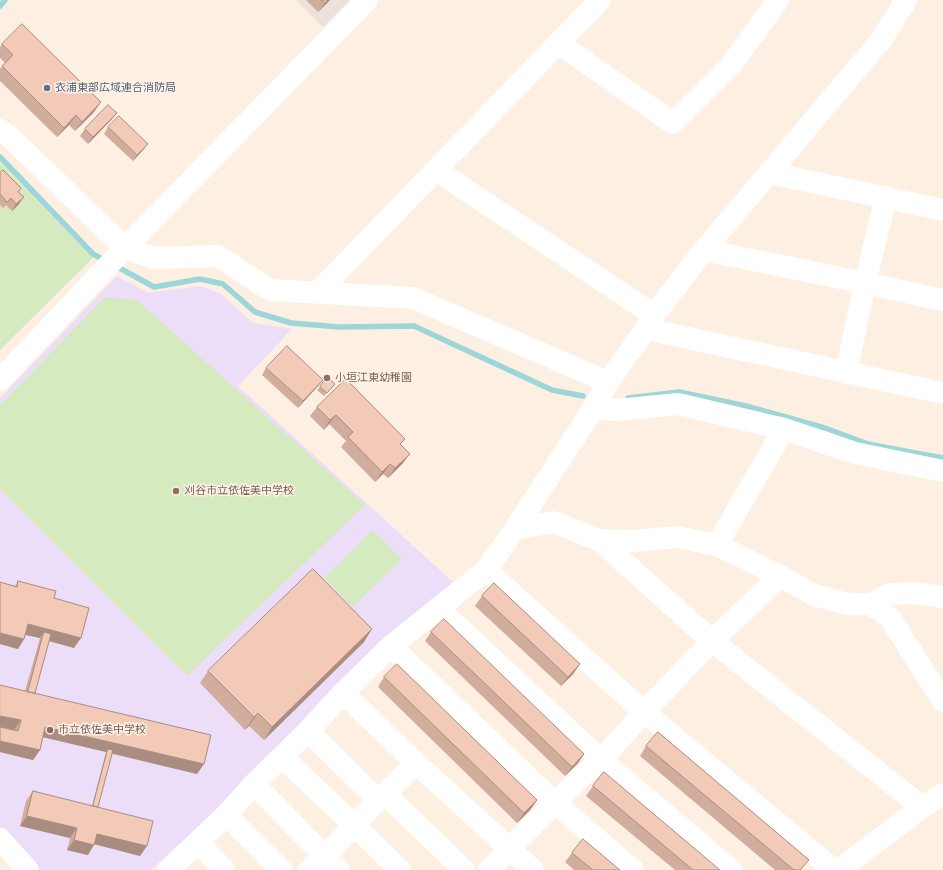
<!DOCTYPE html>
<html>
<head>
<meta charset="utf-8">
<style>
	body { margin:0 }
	canvas { display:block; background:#fdefe1 }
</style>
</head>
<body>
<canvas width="943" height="870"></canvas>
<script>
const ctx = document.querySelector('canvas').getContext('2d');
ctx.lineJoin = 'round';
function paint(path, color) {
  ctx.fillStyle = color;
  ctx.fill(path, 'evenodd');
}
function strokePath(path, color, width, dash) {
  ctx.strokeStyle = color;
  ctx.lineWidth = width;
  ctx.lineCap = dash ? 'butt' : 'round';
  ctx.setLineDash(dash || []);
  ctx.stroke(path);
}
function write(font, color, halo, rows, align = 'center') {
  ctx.font = font + ' Karla,"Noto Sans JP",sans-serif';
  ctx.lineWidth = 3;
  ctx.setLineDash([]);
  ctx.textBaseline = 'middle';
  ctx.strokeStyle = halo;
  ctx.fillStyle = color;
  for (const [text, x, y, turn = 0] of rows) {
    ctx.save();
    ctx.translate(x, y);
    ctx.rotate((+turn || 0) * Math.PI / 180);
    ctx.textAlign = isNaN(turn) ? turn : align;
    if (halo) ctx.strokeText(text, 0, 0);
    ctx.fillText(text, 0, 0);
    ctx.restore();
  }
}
paint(new Path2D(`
	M296,0H350L323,27Z`), '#ebe2dd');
paint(new Path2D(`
	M117,276L148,293L199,286L220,293L253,323L292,329L238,386L454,583L218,808L151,870H39L0,827V398Z`), '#ecdef9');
paint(new Path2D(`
	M0,162L93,258L0,350Z
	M105,297L137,300L365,505L187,676L0,489V405Z
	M373,530L402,559L353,607L324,578Z`), '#d6eac0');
strokePath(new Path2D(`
	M0,6L5,0
	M0,157L93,254L106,261
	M114,265L154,287L200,279L223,284L255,312L291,323L339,327L414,326L552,390L583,396
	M628,398L679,392L746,406L825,428L868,444L910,452L943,458`), '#9cd6d9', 5.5);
strokePath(new Path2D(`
	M558,43L673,123L732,64L778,0
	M0,130L10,137L125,248L154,258L218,256L270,290L413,298L608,382
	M436,170L654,315
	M770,173L943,210
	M704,250L865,283L943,300
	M318,292L600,0
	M646,329L943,393
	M846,373L865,283L886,197
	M0,380L119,254L367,0
	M593,409L617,410L678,404L784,429L855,453L943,471
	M515,529L554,522L599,540L634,541L677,537L717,545L780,576L814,595L848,604H871L890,618L943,701
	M599,540L712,641L922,807
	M717,545L784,429
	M486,570L644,712L834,870
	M871,604L890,594L913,593L943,597
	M438,608L601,760L731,870
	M391,646L555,803L633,870
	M343,693L416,763L533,870
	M308,731L378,800
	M282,757L354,825L400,870
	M254,784L338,870
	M385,794L464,870
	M226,815L282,870
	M0,839L28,870
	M198,842L224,870
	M169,870L226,815L254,784L308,731L343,693L391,646L486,570L515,529L593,409L608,382L646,329L654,315L704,250L882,39L906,0
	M309,870L325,856L378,800L385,794L416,763
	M489,870L509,849L580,778L601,760L644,712L712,641L780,576
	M839,870L922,807L943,794`), '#fff', 22);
paint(new Path2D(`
	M306,0H330L318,12Z
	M2,44L94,112L75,131L69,125L57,137L0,81V69L5,63L0,58V47Z
	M112,119L88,144L80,136L85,129Z
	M108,127L148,144L143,150L133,161L104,134Z
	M0,173L21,188L18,192L19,204L12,211L6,205L3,208L0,205Z
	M266,368L323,380L318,386L298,408L262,375Z
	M346,379L401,445L403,463L388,478L383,474L375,482L341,447L346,441L329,424L324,430L310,416L317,407Z
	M335,384L324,396L317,390L320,387Z
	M18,581L54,598L74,648L49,641L35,693L197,774L112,754L98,807L140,856L94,844L88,855L67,850L70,838L20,826L26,801L33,791L92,806L106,752L43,737L40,750L33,760L0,752L25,691L40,638L26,635L24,639L18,649L0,644V582L15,586Z
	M482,596L580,664L573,674L561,686L475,606Z
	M431,632L584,754L578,763L565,776L425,641Z
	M364,642L264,740L249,726L245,730L200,683L208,671Z
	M384,677L537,800L530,810L517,823L378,687Z
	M646,746L802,870H775L640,756Z
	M593,786L720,870H675L586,796Z
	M572,853L620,870H574L565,862Z`), '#d1ad9e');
paint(new Path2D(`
	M328,0H330L318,12L325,3Z
	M101,102L94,112L75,131L82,122Z
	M117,113L112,119L88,144L93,137Z
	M76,115L69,125L57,137L64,128Z
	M148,144L143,150L133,161L137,155Z
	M24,197L19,204L12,211L16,204Z
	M323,380L318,386L298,408L303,401Z
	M336,415L329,424L324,430L330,420Z
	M410,454L403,463L388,478L395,468Z
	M390,464L383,474L375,482L382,472Z
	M28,624L81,638L74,648L42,639L44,632L40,638L22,634Z
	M372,629L364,642L264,740L272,727Z
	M0,633L24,639L18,649L0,644Z
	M580,664L573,674L561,686L568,677Z
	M258,713L249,726L245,730L254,717Z
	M0,716L21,720L14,730L0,727Z
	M45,727L204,764L197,774L107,752L108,749L106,752L38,736Z
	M0,741L40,750L33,760L0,752Z
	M584,754L578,763L565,776L572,767Z
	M537,800L530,810L517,823L524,813Z
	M27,816L77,828L70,838L20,826Z
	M97,834L147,846L140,856L90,843Z
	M74,840L94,845L88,855L67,850Z`), '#aa8d81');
const building = new Path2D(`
	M322,0H328L325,3Z
	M22,24L101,102L82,122L76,115L64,128L2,66L13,55L2,44Z
	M108,105L117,113L93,137L85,129Z
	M119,116L148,144L137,155L108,127Z
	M3,170L21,188L18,192L24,197L16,204L11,198L7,202L0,194V173Z
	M287,346L323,380L303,401L266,368Z
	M327,377L335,384L327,393L320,387Z
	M346,379L405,439L400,444L410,454L395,468L390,464L382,472L348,437L353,432L336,415L330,420L317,407Z
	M313,569L372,629L272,727L258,713L254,717L208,671Z
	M18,581L56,591L54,598L89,608L81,638L28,624L24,639L0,633V582L17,587Z
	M494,583L580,664L568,677L482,596Z
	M444,619L584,754L572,767L431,632Z
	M44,632L51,634L35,693L28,692Z
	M397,664L537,800L524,813L384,677Z
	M0,685L211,735L204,764L45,727L40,750L0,741V727L18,731L21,720L0,716Z
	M658,732L809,860L800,870H794L646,746Z
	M108,749L113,750L98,807L93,806Z
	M604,772L720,870H693L593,786Z
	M33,791L153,821L147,846L97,834L94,845L74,840L77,828L27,816Z
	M583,839L620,870H593L572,853Z`);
paint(building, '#f3c9b8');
strokePath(building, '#aa8d81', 1);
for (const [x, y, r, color] of [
	[47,88,4,"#5c6f8a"],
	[327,378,4,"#8d6e63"],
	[176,491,4,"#8d6e63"],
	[50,730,4,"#8d6e63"]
]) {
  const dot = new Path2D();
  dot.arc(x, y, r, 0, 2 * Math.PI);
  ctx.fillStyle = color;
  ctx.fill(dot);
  strokePath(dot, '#fff3e8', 1.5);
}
write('11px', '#4e5e75', '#fff3e8', [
	["衣浦東部広域連合消防局",55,88]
], 'left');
write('11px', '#785e54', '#fff3e8', [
	["小垣江東幼稚園",335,378],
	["刈谷市立依佐美中学校",184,491],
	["市立依佐美中学校",58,730]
], 'left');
</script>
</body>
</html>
